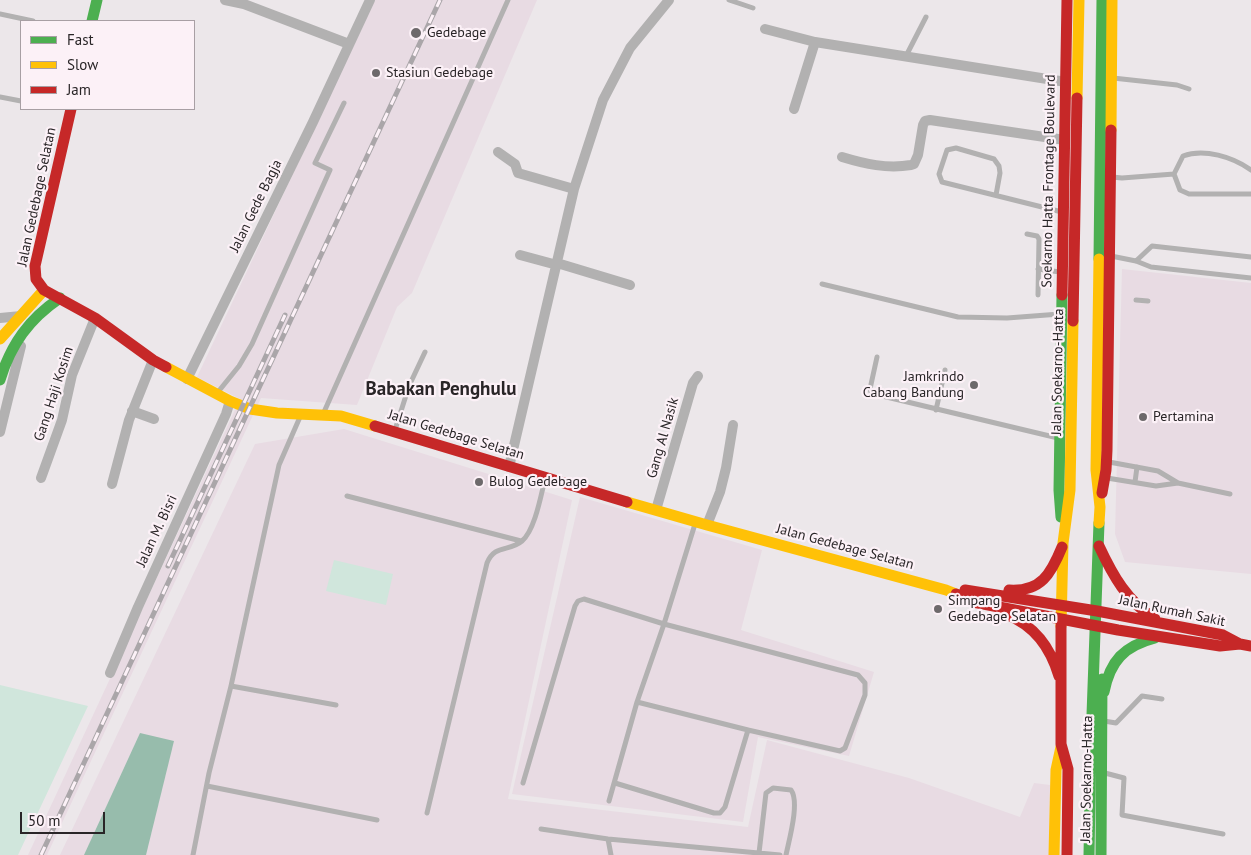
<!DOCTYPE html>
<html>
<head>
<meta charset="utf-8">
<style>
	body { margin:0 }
	#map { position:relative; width:1251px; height:855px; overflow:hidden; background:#ece7ea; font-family:"PT Sans",sans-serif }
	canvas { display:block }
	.legend { position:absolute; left:20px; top:20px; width:175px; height:90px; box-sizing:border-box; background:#fcf1f7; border:1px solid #a89fa4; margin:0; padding:6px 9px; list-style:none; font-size:15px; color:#292527 }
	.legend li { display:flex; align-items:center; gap:10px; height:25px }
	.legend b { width:25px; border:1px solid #a89fa4 }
	.scale { position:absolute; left:20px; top:812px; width:85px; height:22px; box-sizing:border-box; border:2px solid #292527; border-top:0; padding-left:6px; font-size:15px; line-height:18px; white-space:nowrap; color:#292527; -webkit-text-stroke:4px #fcf1f7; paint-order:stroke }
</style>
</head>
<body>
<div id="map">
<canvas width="1251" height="855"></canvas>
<ul class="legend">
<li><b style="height:6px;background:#4caf50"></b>Fast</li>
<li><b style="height:6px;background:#ffc107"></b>Slow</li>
<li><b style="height:6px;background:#c62828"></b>Jam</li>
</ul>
<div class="scale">50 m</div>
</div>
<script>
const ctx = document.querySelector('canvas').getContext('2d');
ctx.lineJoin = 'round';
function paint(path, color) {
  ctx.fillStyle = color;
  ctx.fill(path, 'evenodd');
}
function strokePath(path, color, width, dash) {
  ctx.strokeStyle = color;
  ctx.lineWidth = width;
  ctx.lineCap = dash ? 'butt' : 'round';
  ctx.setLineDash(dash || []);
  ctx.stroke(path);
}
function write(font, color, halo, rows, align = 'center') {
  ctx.font = font + ' "PT Sans",sans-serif';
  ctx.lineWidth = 4.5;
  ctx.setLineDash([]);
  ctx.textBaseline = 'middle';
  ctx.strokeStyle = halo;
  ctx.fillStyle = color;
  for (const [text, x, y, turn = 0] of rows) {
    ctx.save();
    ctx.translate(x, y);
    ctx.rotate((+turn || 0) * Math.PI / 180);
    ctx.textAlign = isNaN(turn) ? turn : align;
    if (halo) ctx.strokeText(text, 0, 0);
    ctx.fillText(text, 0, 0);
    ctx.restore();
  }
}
paint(new Path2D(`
	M375,0H537L412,293L397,307L357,405L261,398L47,855H28L240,399L197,377Z
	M1122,269L1251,283V574L1125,562L1115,534Z
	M344,429L572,500L508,799L748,827L767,740L909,778L1020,817L1034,783L1050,785L1049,855H60L255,444Z
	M580,497L762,550L741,630L874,672L849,756L758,737L743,822L512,794Z`), '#e8dbe3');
paint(new Path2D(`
	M334,560L393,574L386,605L326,591Z
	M0,685L88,706L18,855H0Z`), '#d0e6dc');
paint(new Path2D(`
	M140,733L174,741L146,855H84Z`), '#97bcac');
strokePath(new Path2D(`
	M729,0L753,8
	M0,14L33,21
	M906,56L926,17
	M1113,78L1177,85L1189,89
	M0,97L21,101
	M1174,174L1183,156C1204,148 1233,157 1251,170
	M1112,177L1122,178L1174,174L1180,190L1189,194H1251
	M996,195L1000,173L999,166L994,159L956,148L947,150L939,174L942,182L1062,212
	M1027,234L1037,236L1039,239L1038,295
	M1111,256L1136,261L1151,267L1251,278
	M1136,261L1152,246L1251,257
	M1038,269L1060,272
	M822,284L958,317L1007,318L1060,314
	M1136,300L1148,301
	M877,357L870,389L871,392L874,394L1058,438
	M218,392L239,366L252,344L330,170L315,163L344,103
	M936,410L945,370
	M324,412L508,0
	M395,430L409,386L425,352
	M1109,462L1158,471L1178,483L1230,494
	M1107,478L1156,486L1178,483
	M1135,482L1137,467
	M347,496L521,541
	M231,686L336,705
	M1104,721L1116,723L1142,696L1162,699
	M1105,773L1124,778L1122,815L1223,834
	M523,783L575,606L578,601L584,599L664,624L858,675L865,683V695L845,748L840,751L748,730L637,702
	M615,783L714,813H720L725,807L748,730
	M207,786L377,820
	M609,801L637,702L664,624L695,524
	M427,813L487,563C495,544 509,552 522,541C535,530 541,495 545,479
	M541,829L608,839L780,855
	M608,839L611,855
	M759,853L766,793L773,788L791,790C800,802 789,840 786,855
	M193,855L209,773L231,686L279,465L300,417`), '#b2b1b1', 5);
strokePath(new Path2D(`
	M225,0L244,4L349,44
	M765,29L815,42L1066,82
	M794,109L815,42
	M498,152L515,164L518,173L574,189
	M842,157C865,164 887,169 911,165L914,164L918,155L923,125L925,121L930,120L1065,140
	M520,255L557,265
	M557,263L630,285
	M0,318L21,316
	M187,379L313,122L370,0
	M132,411L154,419
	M0,432L21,346
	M509,467L574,189L603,100L630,48L669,0
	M41,478L62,420L72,375L95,318
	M112,484L129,420L153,360
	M656,510L693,383L698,376
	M707,525L720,492L726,468L733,425
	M110,673L138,607L226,414L230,401`), '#b2b1b1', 10);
strokePath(new Path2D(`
	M92,21L97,0
	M1099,259L1102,0
	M0,380C11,344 29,319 60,298
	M1061,517L1059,490L1062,295
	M1104,692C1110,661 1124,646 1155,638
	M1089,855L1091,742L1099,523
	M1101,855L1102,679`), '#4caf50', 11);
strokePath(new Path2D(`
	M1077,98L1079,0
	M1111,130L1112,0
	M1099,259L1096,470L1100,507L1099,523
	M0,339L44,290
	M166,367L230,401L250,409L277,413L341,416L375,426
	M627,502L707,525L946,590L956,594
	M1061,626L1063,543L1070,490L1073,321
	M1054,855L1056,770L1061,747`), '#ffc107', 11);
strokePath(new Path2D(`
	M71,109L35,266L36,279L44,290L95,318L153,360L166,367
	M1062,295L1067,0
	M1073,321L1077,98
	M375,426L627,502
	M1102,493L1106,470L1107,450L1111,130
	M1099,546C1113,576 1127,601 1155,619
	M965,590L1097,611L1223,635L1240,644
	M1009,590C1041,592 1051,574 1062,547
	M956,594L973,602L1118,630L1220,646L1240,644L1251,646
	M1006,614C1035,626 1050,647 1059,676
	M1061,626V744L1068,769L1067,855`), '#c62828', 11);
const rail = new Path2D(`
	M168,566L285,315
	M41,855L440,0`);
strokePath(rail, '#aaa6a9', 5);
strokePath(rail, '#fcf1f7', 3, [9]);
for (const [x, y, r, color] of [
	[416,33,6,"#6d696b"],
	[376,73,5,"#6d696b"],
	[974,385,5,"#6d696b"],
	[1143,417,5,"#6d696b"],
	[479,482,5,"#6d696b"],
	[938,609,5,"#6d696b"]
]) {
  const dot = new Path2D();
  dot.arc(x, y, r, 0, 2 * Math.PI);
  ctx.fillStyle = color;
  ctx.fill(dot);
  strokePath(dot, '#fcf1f7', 2);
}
write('14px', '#292527', '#fcf1f7', [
	["Gedebage",427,33],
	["Stasiun Gedebage",386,73],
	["Jamkrindo",964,377,"right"],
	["Cabang Bandung",964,393,"right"],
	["Pertamina",1153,417],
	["Bulog Gedebage",489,482],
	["Simpang",948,601],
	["Gedebage Selatan",948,617]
], 'left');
write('14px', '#292527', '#fcf1f7', [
	["Soekarno Hatta Frontage Boulevard",1049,181,-89],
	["Jalan Gedebage Selatan",37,197,-78],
	["Jalan Gede Bagja",256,206,-64],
	["Jalan Soekarno-Hatta",1058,372,-89],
	["Gang Haji Kosim",54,394,-72],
	["Jalan Gedebage Selatan",456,435,17],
	["Gang Al Nasik",663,438,-74],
	["Jalan M. Bisri",157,531,-65],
	["Jalan Gedebage Selatan",845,547,15],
	["Jalan Rumah Sakit",1172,611,12],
	["Jalan Soekarno-Hatta",1087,779,-89]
]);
write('bold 19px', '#292527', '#fcf1f7', [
	["Babakan Penghulu",441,390]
]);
</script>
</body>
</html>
